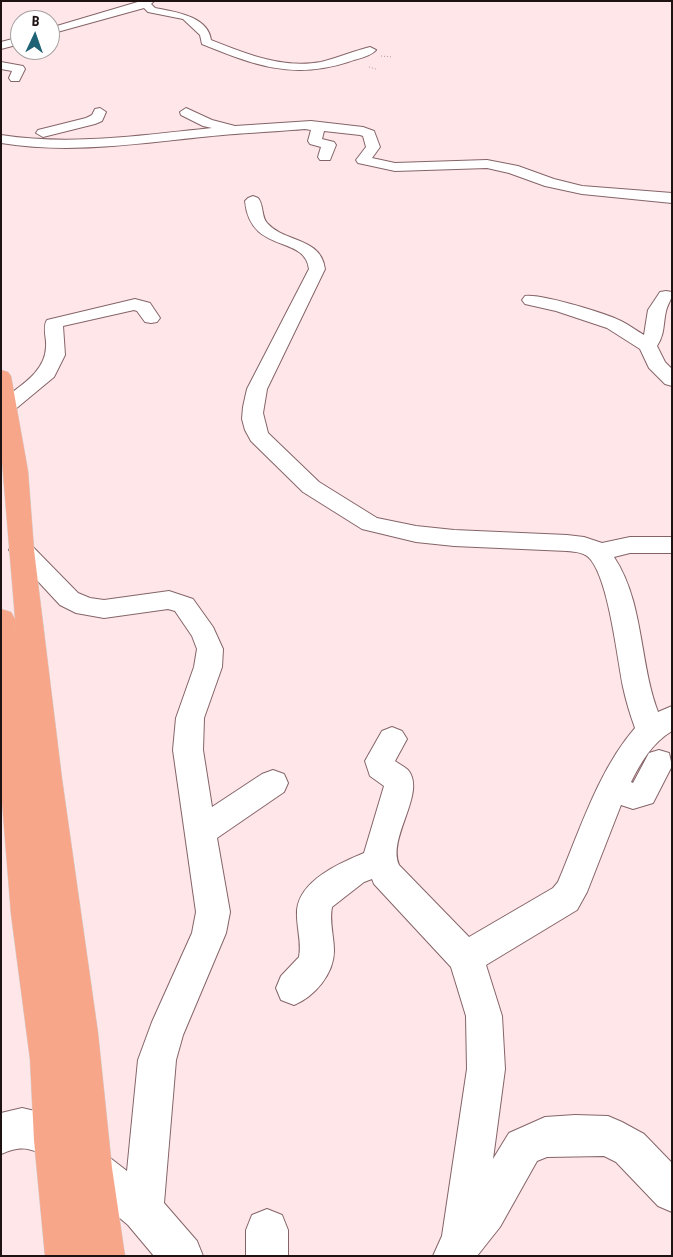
<!DOCTYPE html>
<html>
<head>
<meta charset="utf-8">
<style>
	body { margin:0 }
	#map { position:relative; width:673px; height:1257px; overflow:hidden; background:#ffe7e9; font-family:"Roboto Condensed",sans-serif }
	canvas { display:block }
	.frame { position:absolute; inset:0; border:2px solid #1f1213; pointer-events:none }
	.north { position:absolute; left:10px; top:10px; width:50px; height:50px; box-sizing:border-box; background:#fff; border:1px solid #a5a0a1; border-radius:50%; rotate:3deg; font-size:14px; font-weight:700; line-height:20px; text-align:center; color:#1f1213 }
	.north::after { content:''; display:block; margin:auto; width:18px; height:22px; background:#1f6275; clip-path:polygon(50% 0,100% 100%,50% 72%,0 100%) }
</style>
</head>
<body>
<div id="map">
<canvas width="673" height="1257"></canvas>
<div class="frame"></div>
<div class="north">B</div>
</div>
<script>
const ctx = document.querySelector('canvas').getContext('2d');
ctx.lineJoin = 'round';
function strokePath(path, color, width, dash) {
  ctx.strokeStyle = color;
  ctx.lineWidth = width;
  ctx.lineCap = dash ? 'butt' : 'round';
  ctx.setLineDash(dash || []);
  ctx.stroke(path);
}
function paint(path, color) {
  ctx.fillStyle = color;
  ctx.fill(path, 'evenodd');
}
const minor = new Path2D(`
	M141,1H154L151,4L155,8C175,12 208,16 211,40C246,54 283,69 321,62C338,58 353,51 370,47L376,50C370,57 356,59 348,62C292,80 254,65 202,44L200,35L183,19L148,12L144,8L50,34V28Z
	M20,37V44L1,49V42Z
	M1,62L23,66L25,69L19,81H11L9,78L12,71L1,69Z
	M100,108L106,112L102,121L95,124L43,137L36,133L38,130L86,118L92,115L95,109Z
	M186,108L212,120L235,126L311,121L363,127L374,131L380,147L372,158L395,163L487,160L518,166L554,179L582,186L672,193V203L582,194L545,186L509,173L487,168L395,171L358,163L356,160L366,147L363,136L360,135L324,131L322,139L334,142L336,145L330,160H320L318,157L321,147L310,144L308,141L311,130L305,129C271,132 237,133 202,137C135,144 69,154 1,143V135C72,146 142,135 212,128L203,126L181,115L180,112Z
	M253,196L258,198C264,205 261,216 267,223C285,243 321,237 325,269L267,389L263,413L268,433L319,482L377,518L416,526L454,530L567,535L584,537L602,543L630,537H672V553H630L614,557C644,602 639,662 658,712L672,706V731C652,743 641,762 631,782L633,783L649,753L659,750L669,753L672,766L653,803L633,809L621,805L587,892L577,910L486,965L502,1016L505,1069L493,1159L509,1133L545,1117L575,1115L608,1116L622,1122L644,1134L672,1163V1212L658,1206L616,1162L604,1156L547,1157L537,1161L500,1227L477,1256H433L442,1236L467,1069L466,1016L451,967L374,884L372,879L364,882L332,907C329,921 334,936 334,951C334,974 314,997 294,1005L281,1000L276,988L281,976L299,957C302,942 296,926 297,910C300,880 340,863 364,853L384,786L370,776L365,761L382,731L392,727L402,731L407,739L395,761C399,764 405,767 408,770C427,793 387,837 399,865L469,937L553,888L558,882C580,830 598,771 635,728C630,714 626,701 623,687C617,657 609,583 591,560C585,552 576,552 567,551L454,546L416,542L362,529L303,492L251,441L245,430L242,419L243,407L247,389L309,269C305,234 250,255 245,201L248,198Z
	M666,291L672,292C672,300 668,303 666,311C663,324 665,334 657,346L665,362L672,369V386L665,384L649,368L640,349L607,328L556,311L525,304L522,300L525,296C539,293 606,313 621,321C629,325 637,331 644,335L648,310L660,292Z
	M135,299L150,303L160,318L157,322L151,323L145,322L137,311L134,310L63,326L65,355L54,377L13,411L1,412V401C19,386 45,373 46,347C47,339 42,327 47,320Z
	M21,542L30,544L78,593L90,598L104,600L169,591L193,599L213,627L223,649L222,667L204,718L203,750L212,807L262,774L273,770L284,774L288,783L284,792L217,838L230,912L226,933L183,1035L176,1060L164,1203L197,1241L203,1256H154L128,1225L77,1182L71,1168L77,1154L91,1148L105,1154L127,1171L138,1060L152,1022L192,933L196,912L173,750L176,718L194,667L197,649L192,636L175,611L168,609L104,618L76,613L60,605L9,550L12,544Z
	M22,1108L35,1111L69,1126L75,1140L69,1154L55,1160C32,1150 26,1143 1,1154V1113Z
	M267,1209L282,1215L288,1230V1256H246V1230L252,1215Z`);
const highway = new Path2D(`
	M1,370L8,372L11,376L28,471L34,550L62,779L98,1033L112,1168L125,1256H45L34,1140L30,1059L11,914L1,789V609L11,612L15,619L17,642L1,449Z`);
strokePath(minor, '#856468', 2);
strokePath(highway, '#d2d0d0', 1);
strokePath(new Path2D(`
	M381,56L392,57
	M369,67L376,69`), '#ab9899', 1, [1, 2]);
paint(minor, '#fff');
paint(highway, '#f8a689');
</script>
</body>
</html>
